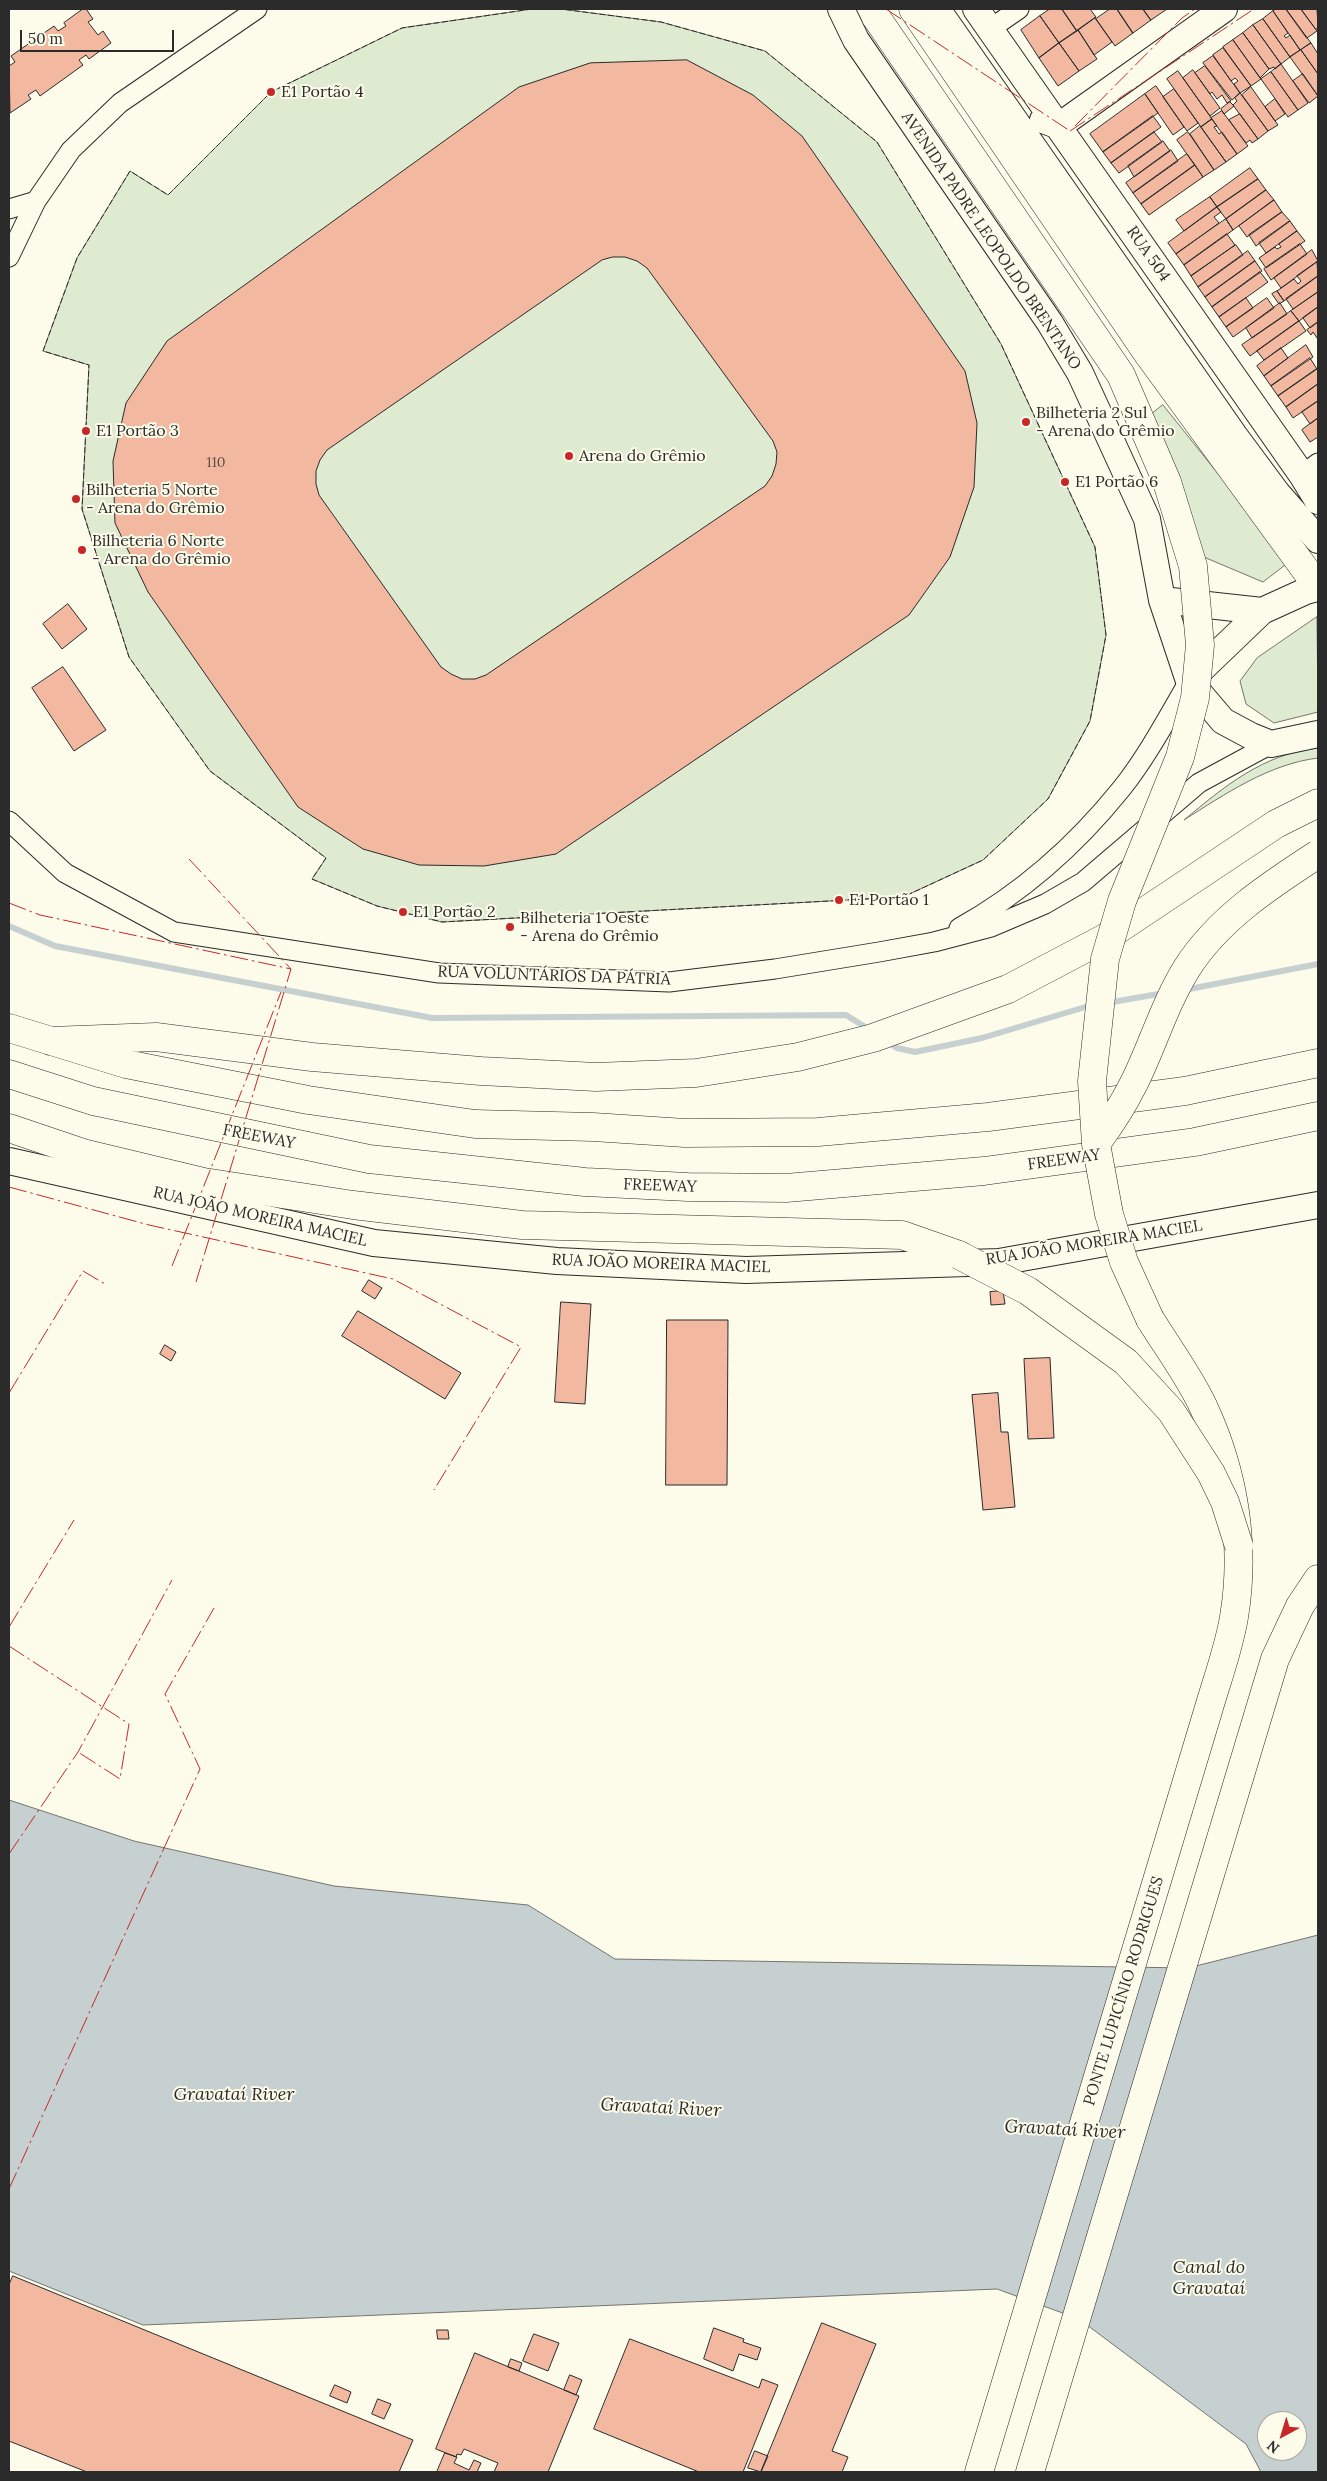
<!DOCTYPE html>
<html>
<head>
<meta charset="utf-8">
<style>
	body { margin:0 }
	#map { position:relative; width:1327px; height:2481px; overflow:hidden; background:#fdfbea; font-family:Lora,serif }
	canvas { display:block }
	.frame { position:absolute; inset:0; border:10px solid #2b2b2b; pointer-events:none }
	.north { position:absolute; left:1257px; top:2411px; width:50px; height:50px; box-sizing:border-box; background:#fdfbea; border:1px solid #a9a89e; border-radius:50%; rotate:219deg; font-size:14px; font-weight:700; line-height:20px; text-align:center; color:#2b2b2b }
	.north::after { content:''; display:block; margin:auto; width:18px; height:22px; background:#c62828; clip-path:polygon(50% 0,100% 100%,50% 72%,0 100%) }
	.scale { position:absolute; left:20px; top:30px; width:154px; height:22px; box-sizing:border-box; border:2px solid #2b2b2b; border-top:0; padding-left:6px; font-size:15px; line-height:18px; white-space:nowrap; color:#2b2b2b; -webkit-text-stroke:4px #fdfbea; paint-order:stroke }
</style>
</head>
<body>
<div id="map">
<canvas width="1327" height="2481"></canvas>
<div class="frame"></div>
<div class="north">N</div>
<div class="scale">50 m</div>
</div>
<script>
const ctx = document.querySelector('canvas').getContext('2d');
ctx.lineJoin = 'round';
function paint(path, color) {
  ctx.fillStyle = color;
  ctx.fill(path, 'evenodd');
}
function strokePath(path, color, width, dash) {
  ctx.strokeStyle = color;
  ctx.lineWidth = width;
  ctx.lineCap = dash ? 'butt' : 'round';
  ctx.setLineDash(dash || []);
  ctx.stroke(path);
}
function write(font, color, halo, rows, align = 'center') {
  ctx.font = font + ' Lora,serif';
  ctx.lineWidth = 4;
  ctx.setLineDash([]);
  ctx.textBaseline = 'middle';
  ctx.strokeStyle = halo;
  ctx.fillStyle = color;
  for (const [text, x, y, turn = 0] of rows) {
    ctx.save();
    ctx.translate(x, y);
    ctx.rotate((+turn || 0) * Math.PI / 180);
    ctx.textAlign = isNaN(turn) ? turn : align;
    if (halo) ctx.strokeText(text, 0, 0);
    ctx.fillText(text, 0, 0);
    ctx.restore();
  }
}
const green = new Path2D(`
	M532,9H561L661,22L765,51L877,142L1001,344L1095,547L1106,635L1090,721L1048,799L983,860L903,897L442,922L377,906L312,879L326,858L210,771L129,657L82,509L89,365L43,351L77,258L130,171L168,195L271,92L402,28Z
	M1163,405L1289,562L1263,582L1199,555L1143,421Z
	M1317,617L1318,712L1274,723L1246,704L1240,681L1257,658Z
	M1318,748V758C1269,764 1225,794 1184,820C1225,786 1263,754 1318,748Z`);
paint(green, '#deebd1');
strokePath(green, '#74746e', 1);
const water = new Path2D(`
	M9,1800L134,1841L334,1886L528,1905L615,1959L1188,1968L1318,1935V2472H1261L1246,2444L1079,2319L997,2289L143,2325L9,2271ZM1267,2421H1297V2451H1267Z`);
paint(water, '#c7d0d0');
strokePath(water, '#74746e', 1);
strokePath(new Path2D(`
	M9,926L55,946L432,1018L846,1015L870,1030
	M1184,990L1318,964
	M1107,1003L1164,993
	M886,1041L897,1048L915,1052L982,1038L1092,1005`), '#c7d0d0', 6);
const building = new Path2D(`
	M83,9H86L93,19L88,22L98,35L103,31L111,43L89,59L86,55L79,60L83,65L40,96L36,90L28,95L31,99L10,113L9,66L15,62L11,56L54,26L58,31L66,26L64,23Z
	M1050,9H1062L1077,31L1059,43L1040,16Z
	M1062,9H1090L1096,17L1077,31Z
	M1110,9H1117L1133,33L1115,46L1096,19Z
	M1117,9H1143L1151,20L1133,33Z
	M1143,9H1167L1151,20Z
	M1277,9H1286L1311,43L1300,50L1273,11Z
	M1286,9H1301L1317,31L1307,38Z
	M1301,9H1317L1318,28L1316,29Z
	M1273,11L1288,33L1284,36L1286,38L1290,35L1300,50L1290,57L1263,19Z
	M1040,16L1059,43L1039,58L1021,30Z
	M1095,18L1112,42L1094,55L1078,30Z
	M1263,19L1290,57L1281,64L1253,25Z
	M1253,25L1281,64L1275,69L1274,67L1269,69L1243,33Z
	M1078,30L1097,59L1079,71L1059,43Z
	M1243,33L1269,69L1260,78L1233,40Z
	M1233,40L1261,79L1251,86L1223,47Z
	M1059,43L1079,71L1058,86L1039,58Z
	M1311,43L1318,54V74L1301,50Z
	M1223,48L1251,86L1240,93L1234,84L1238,81L1235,78L1231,81L1213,55Z
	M1301,50L1318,74V96L1290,57Z
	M1213,56L1240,93L1232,100L1203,63Z
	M687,60L753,95L802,136L965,371L977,423L974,487L950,557L909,615L556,854L484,866L419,865L363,849L298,807L148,592L115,523L113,461L126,403L167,341L519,87L590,63ZM613,257H625L637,261L647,268L773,441L777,452L776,464L772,476L765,486L486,675L475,679H462L451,674L441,667L319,495L316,484V471L320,460L327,450L602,260Z
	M1281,64L1308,103L1298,110L1271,72Z
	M1205,66L1231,101L1227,103L1222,95L1217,99L1212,92L1210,94L1195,73Z
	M1193,70L1220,108L1210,116L1183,78Z
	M1178,71L1212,119L1201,127L1167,79Z
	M1271,72L1298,110L1288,117L1261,79Z
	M1303,74L1318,96L1309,103L1293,81Z
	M1156,86L1184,127L1173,135L1145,94Z
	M1251,87L1278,125L1268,131L1242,95Z
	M1174,89L1198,123L1187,131L1163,97Z
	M1240,93L1268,131L1258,139L1233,105L1237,101L1235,98Z
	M1145,94L1158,113L1103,152L1090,134Z
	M1275,99L1285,114L1275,121L1265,107Z
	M1230,102L1234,106L1224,114L1221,109Z
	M1222,111L1248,146L1237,154L1211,118Z
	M1240,114L1258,139L1252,143L1250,140L1246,143L1229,120Z
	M1153,116L1161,127L1111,163L1103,152Z
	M1212,119L1217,126L1214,127L1219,134L1222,132L1237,154L1226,162L1201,127Z
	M1200,126L1226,162L1214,170L1190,134Z
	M1154,132L1162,142L1119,173L1111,163Z
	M1188,132L1214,170L1203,177L1177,140Z
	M1163,141L1170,151L1134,177L1128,166Z
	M1171,150L1178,161L1133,193L1126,183Z
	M1187,154L1195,165L1141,204L1133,193Z
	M1195,165L1203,177L1149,215L1141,204Z
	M1250,168L1258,179L1217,207L1210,197Z
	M1258,179L1266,190L1226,219L1217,207Z
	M1266,190L1274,200L1233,230L1226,219Z
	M1210,197L1217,207L1184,231L1176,220Z
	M1274,200L1282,212L1247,237L1239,226Z
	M1217,207L1221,212L1214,217L1219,223L1176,254L1168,243Z
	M1282,212L1290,221L1256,246L1249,235Z
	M1226,219L1233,230L1184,265L1176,254Z
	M1290,221L1297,231L1266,253L1259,243Z
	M1297,231L1305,241L1266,268L1259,258L1275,247L1277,249L1281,247L1279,244Z
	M1227,234L1235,245L1191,276L1184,265Z
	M1300,244L1307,254L1271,280L1264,269Z
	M1236,245L1243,255L1198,287L1191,276Z
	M1312,250L1318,261L1281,288L1274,278Z
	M1248,251L1255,261L1205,297L1198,287Z
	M1255,261L1262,271L1212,307L1205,297Z
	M1317,262L1318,276L1284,301L1277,291L1294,279L1298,284L1301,281L1297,276Z
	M1260,272L1268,282L1219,317L1212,307Z
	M1318,276V292L1293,309L1286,299Z
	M1277,291L1284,301L1279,304L1272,294Z
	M1318,292V307L1299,321L1291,311Z
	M1246,298L1253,308L1226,327L1219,317Z
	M1267,298L1274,308L1233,337L1226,327Z
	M1280,303L1287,314L1252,338L1246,328Z
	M1318,307V322L1310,328L1303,318Z
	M1291,311L1299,321L1250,356L1242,345Z
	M1299,321L1306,331L1264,360L1257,351Z
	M1318,322V337L1317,338L1313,332L1311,335L1307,330Z
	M1306,345L1313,357L1271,386L1264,376Z
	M1281,348L1288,358L1264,376L1257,366Z
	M1310,358L1317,369L1278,396L1271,386Z
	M1318,368V384L1286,407L1278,396Z
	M1318,384V401L1293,418L1286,407Z
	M1318,401V418L1310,424L1302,412Z
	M1318,418V437L1310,442L1302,430Z
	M68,604L87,629L62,649L43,624Z
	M63,667L106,730L74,751L32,688Z
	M369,1280L382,1288L375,1299L362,1291Z
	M1003,1291L1005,1304L991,1305L990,1292Z
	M561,1302L591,1304L585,1404L555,1402Z
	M358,1311L461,1373L445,1399L342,1336Z
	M667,1320H728L727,1485H666Z
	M165,1345L176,1352L171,1361L160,1354Z
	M1050,1358L1054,1438L1028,1439L1024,1359Z
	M998,1393L1001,1432H1008L1015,1507L983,1510L972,1395Z
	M13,2276L413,2440L399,2472H87L9,2441V2285Z
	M822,2323L876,2344L832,2451L848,2457L842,2472H761Z
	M714,2328L744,2339L743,2342L761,2348L757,2360L739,2354L733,2371L704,2359Z
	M437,2330H448L449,2339H438Z
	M534,2334L559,2343L548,2371L523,2361Z
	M630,2339L759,2388L762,2379L778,2385L743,2472H699L594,2429Z
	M475,2353L579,2396L548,2472H494L498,2463L464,2449L461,2455L457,2454L456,2457L436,2449Z
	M511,2359L522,2363L519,2371L508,2367Z
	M570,2375L582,2380L576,2395L564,2390Z
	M335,2385L351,2392L347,2403L330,2396Z
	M378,2399L391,2404L384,2419L372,2414Z
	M755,2451L768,2456L761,2472L748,2468Z
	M445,2453L457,2457L454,2463L469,2470L474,2460L481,2463L477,2472H437Z`);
paint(building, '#f2b8a0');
strokePath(building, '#2b2b2b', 1);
const street = new Path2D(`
	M990,29L1019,9
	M9,209L36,201
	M9,257L36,201L71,150L120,103L257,9
	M1302,475L1318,463
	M9,821L65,873L174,932L439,973L669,982L775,969L879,952L934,942L991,927L1045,904L1083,882L1199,783L1271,744
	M959,928C1022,893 1077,844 1122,788C1148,755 1168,717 1189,681`);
const secondary = new Path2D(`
	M841,9L856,40L1050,323L1080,373L1147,519L1162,600L1189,681L1223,721L1251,736L1271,744L1318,734
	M937,9L1234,435L1277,493L1318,540
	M976,9L1302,475L1318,501
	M1043,120L1059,126L1224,9
	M1162,600L1262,611
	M1189,681L1262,611L1306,591L1318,588
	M9,1161L374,1243L557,1261L746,1270L999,1262L1318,1205`);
const highway = new Path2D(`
	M913,9L1148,354L1318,587
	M9,1028L126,1064L308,1100L475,1124L593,1127L685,1133L818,1132L988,1117L1185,1091L1318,1063
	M51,1041L156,1037L312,1057L481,1071L596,1077L696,1073L798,1057L873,1038L1008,989L1105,938L1276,824L1318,803
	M9,1074L93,1101L369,1159L585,1182L688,1187L786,1188L984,1171L1195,1142L1318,1116
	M9,1128L83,1153L204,1182L353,1205L522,1225L902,1235L959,1255
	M979,2472L1208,1711C1217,1680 1229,1648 1234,1617C1246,1545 1234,1472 1203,1406C1189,1376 1168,1348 1150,1319
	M1030,2472L1275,1659L1300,1606L1318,1579`);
strokePath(street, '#2b2b2b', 21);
strokePath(secondary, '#2b2b2b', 28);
strokePath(highway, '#2b2b2b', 29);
strokePath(street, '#fdfbea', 19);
strokePath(secondary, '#fdfbea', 26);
strokePath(highway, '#fdfbea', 28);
const highwayBridge = new Path2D(`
	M876,17L1121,375L1167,482L1193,566L1200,645L1195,698L1180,757L1122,901L1105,959L1092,1081L1096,1144L1109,1214L1124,1262L1150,1319
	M1096,1144C1110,1125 1123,1105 1134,1083C1153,1045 1164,1005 1187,968C1218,919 1270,885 1318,854
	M959,1255L1028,1291L1126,1362L1171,1411L1211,1473L1225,1502L1239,1546`);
strokePath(highwayBridge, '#2b2b2b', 29, []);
strokePath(highwayBridge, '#fdfbea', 28);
strokePath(new Path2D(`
	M532,9L402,28L271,92L168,195L130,171L77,258L43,351L89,365L82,509L129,657L210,771L326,858L312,879L377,906L442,922L903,897L983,860L1048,799L1090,721L1106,635L1095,547L1001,344L877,142L765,51L661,22L561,9`), '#2b2b2b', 1, [6, 2.5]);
strokePath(new Path2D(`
	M886,9L1070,131
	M1075,126L1182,18L1195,9
	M1070,131L1254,9
	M189,859L291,969
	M9,903L40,915L291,969
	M9,1187L149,1225L393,1279L521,1347L434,1490
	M172,1266L281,992
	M196,1282L291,969
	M9,1393L83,1271L105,1284
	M9,1627L74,1520
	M9,1646L129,1724L120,1779L78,1752
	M9,1854L78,1752L172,1580
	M9,2189L200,1769L165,1694L214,1608`), '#c62828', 1, [18, 4, 2.5, 4]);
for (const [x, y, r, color] of [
	[271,92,5,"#c62828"],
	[1026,422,5,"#c62828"],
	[86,431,5,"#c62828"],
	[569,456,5,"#c62828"],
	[1065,482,5,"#c62828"],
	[76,499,5,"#c62828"],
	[82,550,5,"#c62828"],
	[839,900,5,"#c62828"],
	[403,912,5,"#c62828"],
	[510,927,5,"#c62828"]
]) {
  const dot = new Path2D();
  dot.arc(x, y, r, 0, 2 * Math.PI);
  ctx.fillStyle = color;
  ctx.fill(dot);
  strokePath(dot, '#fdfbea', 2);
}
write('14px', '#5d4e48', null, [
	["110",216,463]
]);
write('16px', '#2b2b2b', '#fdfbea', [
	["E1 Portão 4",281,92],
	["Bilheteria 2 Sul",1036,413],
	["- Arena do Grêmio",1036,431],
	["E1 Portão 3",96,431],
	["Arena do Grêmio",579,456],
	["E1 Portão 6",1075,482],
	["Bilheteria 5 Norte",86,490],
	["- Arena do Grêmio",86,508],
	["Bilheteria 6 Norte",92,541],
	["- Arena do Grêmio",92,559],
	["E1 Portão 1",849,900],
	["E1 Portão 2",413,912],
	["Bilheteria 1 Oeste",520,918],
	["- Arena do Grêmio",520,936]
], 'left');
write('16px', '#2b2b2b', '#fdfbea', [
	["AVENIDA PADRE LEOPOLDO BRENTANO",991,241,56],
	["RUA 504",1148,254,55],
	["RUA VOLUNTÁRIOS DA PÁTRIA",554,976,2],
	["FREEWAY",259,1137,11],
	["FREEWAY",1064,1160,-8],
	["FREEWAY",660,1186,2],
	["RUA JOÃO MOREIRA MACIEL",260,1217,13],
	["RUA JOÃO MOREIRA MACIEL",1094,1243,-9],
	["RUA JOÃO MOREIRA MACIEL",661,1264,2],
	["PONTE LUPICÍNIO RODRIGUES",1124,1991,-73]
]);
write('italic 18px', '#2b2b2b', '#fdfbea', [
	["Gravataí River",234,2095],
	["Gravataí River",661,2108,3],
	["Gravataí River",1065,2130,3],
	["Canal do",1209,2268],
	["Gravataí",1209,2289]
]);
</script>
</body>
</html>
